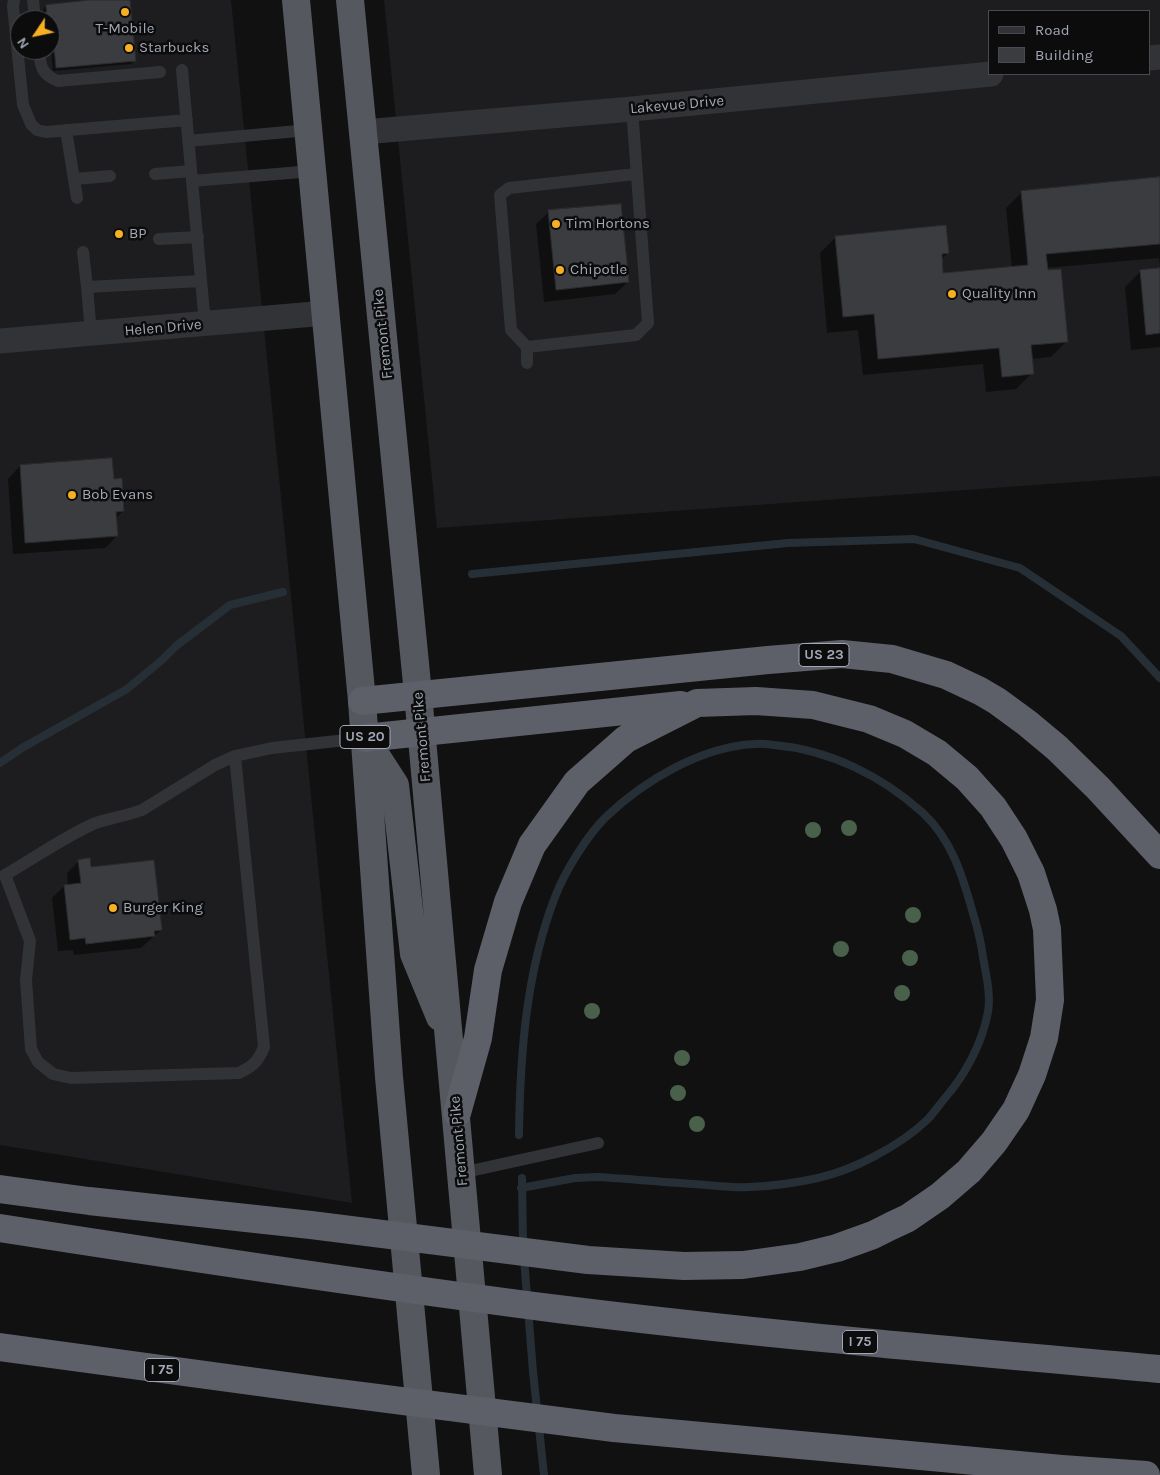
<!DOCTYPE html>
<html>
<head>
<meta charset="utf-8">
<style>
	body { margin:0 }
	#map { position:relative; width:1160px; height:1475px; overflow:hidden; background:#111112; font-family:Karla,sans-serif }
	canvas { display:block }
	.legend { position:absolute; left:988px; top:10px; width:162px; height:65px; box-sizing:border-box; background:#0c0c0d; border:1px solid #484a50; margin:0; padding:6px 9px; list-style:none; font-size:15px; color:#a1a7b4 }
	.legend li { display:flex; align-items:center; gap:10px; height:25px }
	.legend b { width:25px; border:1px solid #484a50 }
	.north { position:absolute; left:10px; top:10px; width:50px; height:50px; box-sizing:border-box; background:#0c0c0d; border:1px solid #484a50; border-radius:50%; rotate:236deg; font-size:14px; font-weight:700; line-height:20px; text-align:center; color:#a1a7b4 }
	.north::after { content:''; display:block; margin:auto; width:18px; height:22px; background:#f8b023; clip-path:polygon(50% 0,100% 100%,50% 72%,0 100%) }
</style>
</head>
<body>
<div id="map">
<canvas width="1160" height="1475"></canvas>
<ul class="legend">
<li><b style="height:6px;background:#323337"></b>Road</li>
<li><b style="height:14px;background:#3a3c40"></b>Building</li>
</ul>
<div class="north">N</div>
</div>
<script>
const ctx = document.querySelector('canvas').getContext('2d');
ctx.lineJoin = 'round';
function paint(path, color) {
  ctx.fillStyle = color;
  ctx.fill(path, 'evenodd');
}
function strokePath(path, color, width, dash) {
  ctx.strokeStyle = color;
  ctx.lineWidth = width;
  ctx.lineCap = dash ? 'butt' : 'round';
  ctx.setLineDash(dash || []);
  ctx.stroke(path);
}
function write(font, color, halo, rows, align = 'center') {
  ctx.font = font + ' Karla,sans-serif';
  ctx.lineWidth = 5;
  ctx.setLineDash([]);
  ctx.textBaseline = 'middle';
  ctx.strokeStyle = halo;
  ctx.fillStyle = color;
  for (const [text, x, y, turn = 0] of rows) {
    ctx.save();
    ctx.translate(x, y);
    ctx.rotate((+turn || 0) * Math.PI / 180);
    ctx.textAlign = isNaN(turn) ? turn : align;
    if (halo) ctx.strokeText(text, 0, 0);
    ctx.fillText(text, 0, 0);
    ctx.restore();
  }
}
paint(new Path2D(`
	M0,0H231L352,1203L0,1145ZM20,20H50V50H20Z
	M384,0H1160V476L437,528ZM989,11H1149V74H989Z`), '#1d1d1f');
paint(new Path2D(`
	M101,0H128L135,60L131,64L53,71L50,43V20H44L43,10L46,6Z
	M1160,179V267L1159,258L1046,268L1067,341L1051,357L1031,359L1032,373L1016,389L986,392L983,364L863,375L858,330L827,333L820,253L836,237L948,253L941,260L942,275L1012,268L1006,208L1022,192Z
	M549,212L628,282L615,294L544,302L536,224Z
	M1160,269V347L1131,350L1125,287L1141,271Z
	M111,460L113,480L123,511L116,518L117,536L105,548L13,554L8,479L20,466Z
	M79,861L90,868L161,930L141,948L74,955L73,950L58,951L52,898L64,886H68L67,873Z`), '#0007');
strokePath(new Path2D(`
	M472,574L788,543L914,539L1020,568L1121,636L1160,678
	M0,763L22,748L127,689L162,660L176,646L230,605L283,592
	M519,1135C520,1055 526,972 555,897C565,871 588,834 607,816C645,780 701,747 754,744C761,743 768,744 774,745C830,750 882,776 923,813C951,839 962,874 972,910C977,926 981,941 983,957C986,975 991,994 988,1012C982,1044 965,1075 945,1098C939,1105 934,1113 927,1120C901,1145 854,1170 818,1178C796,1183 772,1186 750,1187C731,1188 712,1185 694,1184C662,1182 630,1179 598,1177L575,1178L521,1188
	M522,1178L523,1246
	M524,1258L533,1372L544,1475`), '#272f36', 8);
const building = new Path2D(`
	M90,0H130L136,61L56,68L53,37L50,38V20H47L46,5Z
	M1160,177V244L1046,254L1048,270L1061,269L1068,342L1031,345L1034,374L1002,377L999,348L878,359L874,314L843,317L835,236L946,225L949,253L942,254L943,273L1028,265L1021,191Z
	M621,204L629,282L556,290L548,210Z
	M1160,268V333L1146,335L1140,270Z
	M112,458L114,479L122,478L124,511L116,512L118,536L25,543L20,465Z
	M90,858L91,867L154,860L162,930L154,931L155,936L86,944L85,938L70,940L64,885L81,883L78,860Z`);
paint(building, '#3a3c40');
strokePath(building, '#2b2b2e', 1);
strokePath(new Path2D(`
	M14,0L13,6L23,105L31,124L37,130L46,132L187,120
	M33,0L35,20
	M39,50C40,66 42,75 58,81L160,72
	M182,70L205,324
	M66,130L77,198
	M188,141L309,130
	M155,174L191,171
	M75,179L110,176
	M192,181L313,171
	M159,239L198,237
	M83,252L87,287
	M91,333L87,287L201,281
	M527,347L511,330L500,195L509,188L636,174
	M527,363V347L636,335L648,323L632,109
	M235,756L264,1047C258,1062 253,1066 239,1073L71,1078L53,1074L38,1062L31,1049L26,980L30,941L5,875C34,858 63,838 93,824C109,818 126,816 142,810L215,765L235,756L272,748L365,738
	M461,1173L598,1143`), '#323337', 12);
strokePath(new Path2D(`
	M1149,58L1160,57
	M363,132L632,109L991,74
	M0,341L326,313`), '#323337', 25);
strokePath(new Path2D(`
	M296,0L362,701L389,1077L426,1475
	M350,0L418,694L488,1475
	M366,740L395,785L414,954L440,1017`), '#565860', 28);
strokePath(new Path2D(`
	M362,701L768,660L842,654L892,659L946,675L980,691L997,701L1027,723L1057,748L1098,788L1160,855
	M365,738L681,705
	M0,1189L89,1201L311,1225L588,1260L684,1266L743,1265L800,1257L837,1248L873,1235L891,1226L908,1218L940,1196L969,1171L994,1142L1016,1110L1032,1075L1044,1038L1050,1000L1047,929L1043,910L1031,873L1014,839L993,807L967,778L937,753L905,734L869,719L813,705L756,701L697,703L626,739L577,782L532,845L508,902L488,970L478,1038L457,1113
	M0,1228C186,1257 372,1285 558,1309C758,1334 959,1351 1160,1369
	M0,1347L324,1391L614,1428L1062,1469L1146,1475`), '#5d6069', 28);
ctx.fillStyle = '#49604b';
for (const [x, y] of [
	[849,828],
	[813,830],
	[913,915],
	[841,949],
	[910,958],
	[902,993],
	[592,1011],
	[682,1058],
	[678,1093],
	[697,1124]
]) {
  ctx.beginPath();
  ctx.arc(x, y, 8, 0, 2 * Math.PI);
  ctx.fill();
}
for (const [x, y, r, color] of [
	[125,12,5,"#f8b023"],
	[129,48,5,"#f8b023"],
	[556,224,5,"#f8b023"],
	[119,234,5,"#f8b023"],
	[560,270,5,"#f8b023"],
	[952,294,5,"#f8b023"],
	[72,495,5,"#f8b023"],
	[113,908,5,"#f8b023"]
]) {
  const dot = new Path2D();
  dot.arc(x, y, r, 0, 2 * Math.PI);
  ctx.fillStyle = color;
  ctx.fill(dot);
  strokePath(dot, '#0c0c0d', 2);
}
for (const [x, y, w] of [
	[824,655,50],
	[365,737,50],
	[860,1342,35],
	[162,1370,35]
]) {
  const box = new Path2D();
  box.roundRect(x - w / 2, y - 11.5, w, 23, 4);
  ctx.fillStyle = '#0c0c0d';
  ctx.fill(box);
  strokePath(box, '#a1a7b4', 1);
}
write('bold 14px', '#a1a7b4', null, [
	["US 23",824,655],
	["US 20",365,737],
	["I 75",860,1342],
	["I 75",162,1370]
]);
write('15px', '#a1a7b4', '#0c0c0d', [
	["T-Mobile",125,29,"center"],
	["Starbucks",139,48],
	["Tim Hortons",566,224],
	["BP",129,234],
	["Chipotle",570,270],
	["Quality Inn",962,294],
	["Bob Evans",82,495],
	["Burger King",123,908]
], 'left');
write('15px', '#a1a7b4', '#0c0c0d', [
	["Lakevue Drive",677,105,-5],
	["Helen Drive",163,328,-5],
	["Fremont Pike",383,334,-96],
	["Fremont Pike",422,737,-95],
	["Fremont Pike",459,1141,-95]
]);
</script>
</body>
</html>
